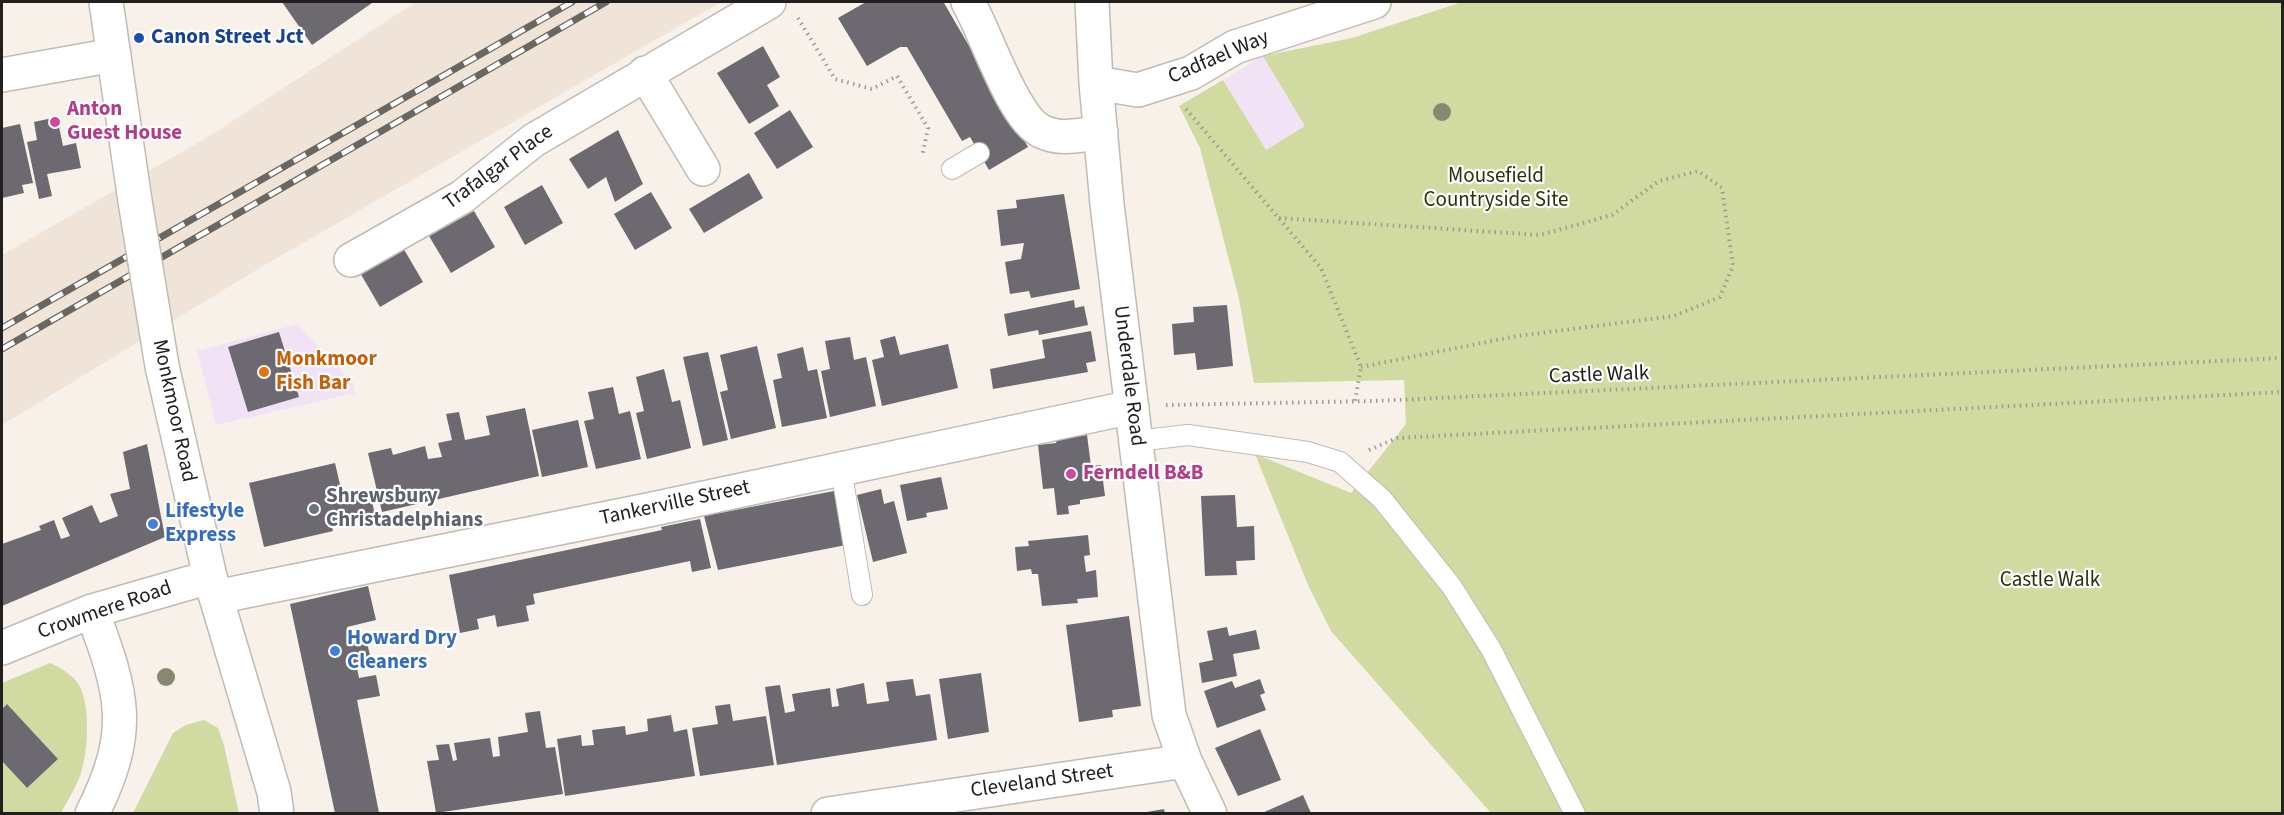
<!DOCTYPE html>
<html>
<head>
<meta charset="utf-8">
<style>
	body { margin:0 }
	#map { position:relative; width:2284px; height:815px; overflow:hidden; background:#f7f1ea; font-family:"Source Sans 3",sans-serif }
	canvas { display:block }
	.frame { position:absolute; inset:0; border:3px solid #22201e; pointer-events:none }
</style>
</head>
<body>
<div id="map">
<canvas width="2284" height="815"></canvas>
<div class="frame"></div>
</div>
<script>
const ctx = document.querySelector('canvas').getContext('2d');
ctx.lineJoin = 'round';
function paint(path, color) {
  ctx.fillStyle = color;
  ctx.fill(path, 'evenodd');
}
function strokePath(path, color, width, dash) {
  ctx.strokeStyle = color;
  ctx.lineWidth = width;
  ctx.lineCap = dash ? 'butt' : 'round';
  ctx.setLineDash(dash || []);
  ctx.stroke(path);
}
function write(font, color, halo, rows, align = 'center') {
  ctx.font = font + ' "Source Sans 3",sans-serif';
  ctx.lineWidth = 4.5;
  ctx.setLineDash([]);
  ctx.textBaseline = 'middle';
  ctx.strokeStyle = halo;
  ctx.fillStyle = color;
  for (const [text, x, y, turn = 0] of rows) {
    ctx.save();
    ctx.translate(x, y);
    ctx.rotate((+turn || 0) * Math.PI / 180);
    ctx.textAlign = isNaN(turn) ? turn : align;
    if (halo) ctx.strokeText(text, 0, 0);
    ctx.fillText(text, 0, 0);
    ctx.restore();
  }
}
paint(new Path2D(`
	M1263,56L1306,126L1266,150L1223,80Z
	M297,324L353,383L355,393L216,425L197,351Z`), '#f1e2f6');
paint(new Path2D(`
	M416,2H721L263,266L2,425V255L208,137Z`), '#efe4d7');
paint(new Path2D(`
	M1462,2H2282V813H1491L1331,631L1308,585L1255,454L1351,493L1406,424L1404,380L1254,383L1239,299L1200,148L1179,106L1223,80L1266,150L1305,126L1263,56L1352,38Z
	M50,663C60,667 74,676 79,685C91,705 88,755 80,776C75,789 67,801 61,813H2V761L27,788L58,759L7,704L2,709V683Z
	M204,720L218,728L224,745L239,813H133L173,733L186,725Z`), '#d1daa0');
paint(new Path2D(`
	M282,2H371L372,3L312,45Z
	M866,2L944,3L1028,147L989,170L970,137L962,141L907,47H900L867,66L838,18Z
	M763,46L780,77L767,85L779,106L749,124L717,73Z
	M790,110L813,147L777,169L754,133Z
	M57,117L63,146L76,143L81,168L47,174L52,196L39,199L27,142L37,140L34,122Z
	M20,124L33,183L22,185L24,193L2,198V128Z
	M618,130L643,184L615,202L606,177L588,189L569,159Z
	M749,173L763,198L704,233L689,209Z
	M542,185L563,223L525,245L504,207Z
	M651,192L672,228L635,250L614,214Z
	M1064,194L1080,289L1031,298L1029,291L1010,294L1005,262L1021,259L1024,243L1001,246L997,210L1017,208L1016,200Z
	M474,211L495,247L451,273L429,236Z
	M402,246L423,282L380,307L359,271Z
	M1074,300L1075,308L1084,306L1088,325L1039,335L1038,330L1008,336L1004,314Z
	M1227,305L1233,366L1197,370L1195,353L1174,355L1172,324L1194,322L1193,307Z
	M1091,331L1096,361L1086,363L1088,372L993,389L990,369L1045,358L1042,340Z
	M279,332L299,397L248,412L228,347Z
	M895,336L900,355L948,344L958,388L882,406L872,360L884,357L880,340Z
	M850,337L854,360L866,357L876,406L830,417L821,371L830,369L825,341Z
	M757,346L776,428L731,439L720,392L728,390L720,355Z
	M803,347L808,371L817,369L827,418L782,427L773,380L782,378L777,354Z
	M708,352L728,440L703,446L683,357Z
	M664,369L672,402L680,400L691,448L647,459L636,413L644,411L636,377Z
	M613,387L619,414L630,411L641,459L596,469L584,421L594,419L588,392Z
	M525,408L539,476L382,512L368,453L391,448L393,455L425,446L428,459L442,457L438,443L452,440L446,414L459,412L465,440L490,435L486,416Z
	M578,420L588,467L542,477L532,430Z
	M1087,435L1091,466L1101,465L1105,496L1080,500V504L1068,506L1069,514L1057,515L1054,488L1043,489L1038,445L1056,443L1057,439Z
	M147,444L165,537L2,606V544L41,530L39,526L54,520L61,539L70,536L62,518L92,505L100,523L118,516L110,494L130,489L123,452Z
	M335,463L344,502L371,496L375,516L332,527L333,531L264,547L249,483Z
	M941,477L948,509L926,513L927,517L907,521L900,485Z
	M881,489L884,504L894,501L907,553L873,562L857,495Z
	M834,491L846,545L718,570L704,516Z
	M1235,495L1237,527L1254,526L1255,560L1236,561L1237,575L1205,576L1201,496Z
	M700,519L711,568L692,572L690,561L533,594L535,604L526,606L529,621L497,627L495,615L477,619L479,629L460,633L449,575L662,530L661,527Z
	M1088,535L1090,555L1084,556L1086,572L1096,570L1098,597L1077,599L1078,603L1042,606L1038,574H1032L1031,569L1017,571L1015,547L1029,546L1028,541Z
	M368,586L376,620L347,627L351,642L366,638L371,660L356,663L359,678L376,675L380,696L357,700L379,813H335L290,604Z
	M1129,616L1141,706L1112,710L1113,717L1079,722L1066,625Z
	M1227,627L1229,636L1256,630L1260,649L1233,654L1237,676L1202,683L1199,663L1213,660L1207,631Z
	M981,673L989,732L948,739L939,679Z
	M913,679L916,696L930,694L937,740L777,765L765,687L780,685L785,713L795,711L792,694L830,688L832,707L839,706L836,689L864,683L867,704L889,701L886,682Z
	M1260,679L1265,693L1260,695L1266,710L1217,728L1204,691L1232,681L1235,688Z
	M7,704L58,759L27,788L2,761V709Z
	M730,704L733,721L766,716L774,765L700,776L692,728L718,724L715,706Z
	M540,711L546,748L555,747L563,794L436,813L427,761L439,760L436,745L449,744L453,761L457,760L454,743L490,738L493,757L500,756L498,737L528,732L525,713Z
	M671,715L674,732L687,729L695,776L565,796L557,739L581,735L582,746L594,745L592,730L625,726L626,735L648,731L647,719Z
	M1260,729L1281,780L1238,796L1215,748Z
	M1303,795L1311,813H1262Z
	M1164,809L1165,813H1147V812Z`), '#6c6970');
const lane = new Path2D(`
	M952,169L979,153
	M1136,441L1188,435L1308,452L1340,462L1382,499L1452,587L1491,649L1575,814
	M841,469L862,595`);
const street = new Path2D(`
	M968,2C985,31 1013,118 1041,131C1060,141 1081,135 1101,132
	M1092,2L1096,83L1107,204L1169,715L1185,761L1210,814
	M645,73L703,169
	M2,75L114,55
	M1096,83L1138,90L1191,73L1235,47L1374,2
	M351,260L462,197L534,140L769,2
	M216,597L648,510L1132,407
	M2,648L92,611L210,577
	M92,814C134,730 123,695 92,611
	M828,814L1185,761`);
const secondary = new Path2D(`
	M106,2L135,201
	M162,366L210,577L274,792L277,814`);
strokePath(lane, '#c0bbb4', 22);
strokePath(street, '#c0bbb4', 36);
strokePath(secondary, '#c0bbb4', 36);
strokePath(new Path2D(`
	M798,18L835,79L872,89L897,76L928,128L922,157
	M1186,109L1321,268L1361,367L1355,401
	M1279,218L1540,235L1612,215L1659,181L1698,171L1722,188L1733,266L1720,297L1674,316L1517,336L1361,367
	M1166,405L1374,401L2282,358
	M1369,450L1397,438L2282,392`), '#9e9a95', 4, [1.5, 4.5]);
strokePath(lane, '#fff', 20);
strokePath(street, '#fff', 33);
strokePath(secondary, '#fff', 33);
const rail = new Path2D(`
	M2,328L572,2
	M2,349L606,2`);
strokePath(rail, '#6a6763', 7);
strokePath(rail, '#fff', 4.5, [14]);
const secondaryBridge = new Path2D(`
	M135,201L162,366`);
strokePath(secondaryBridge, '#c0bbb4', 36, []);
strokePath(secondaryBridge, '#fff', 33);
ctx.fillStyle = '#88876f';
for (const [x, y] of [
	[1442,112],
	[166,677]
]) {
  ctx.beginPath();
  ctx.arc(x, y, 9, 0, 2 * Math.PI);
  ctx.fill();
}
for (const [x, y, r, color] of [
	[139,38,6,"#1a4fb4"],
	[55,122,6,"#d1479c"],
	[264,372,6,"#e8710a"],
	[1071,474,6,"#d1479c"],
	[314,509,6,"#6b7280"],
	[153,524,6,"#3f7fe0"],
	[335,651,6,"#3f7fe0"]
]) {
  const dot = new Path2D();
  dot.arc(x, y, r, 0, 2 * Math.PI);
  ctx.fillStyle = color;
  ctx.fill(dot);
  strokePath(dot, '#fff', 2);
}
write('bold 21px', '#164399', '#fff', [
	["Canon Street Jct",151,38]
], 'left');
write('21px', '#22201e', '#fff', [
	["Cadfael Way",1219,58,-23],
	["Trafalgar Place",499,168,-36],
	["Underdale Road",1128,376,83],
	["Castle Walk",1599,376,-2],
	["Monkmoor Road",173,411,78],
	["Tankerville Street",675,504,-12],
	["Crowmere Road",105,611,-19],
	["Cleveland Street",1042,782,-8]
]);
write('bold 21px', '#b23c85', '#fff', [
	["Anton",67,110],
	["Guest House",67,134],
	["Ferndell B&B",1083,474]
], 'left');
write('21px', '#2d310a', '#fff', [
	["Mousefield",1496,177],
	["Countryside Site",1496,201],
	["Castle Walk",2050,581]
]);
write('bold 21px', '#c56008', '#fff', [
	["Monkmoor",276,360],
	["Fish Bar",276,384]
], 'left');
write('bold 21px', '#5b616d', '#fff', [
	["Shrewsbury",326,497],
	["Christadelphians",326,521]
], 'left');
write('bold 21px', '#366cbe', '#fff', [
	["Lifestyle",165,512],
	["Express",165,536],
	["Howard Dry",347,639],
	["Cleaners",347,663]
], 'left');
</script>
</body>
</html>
